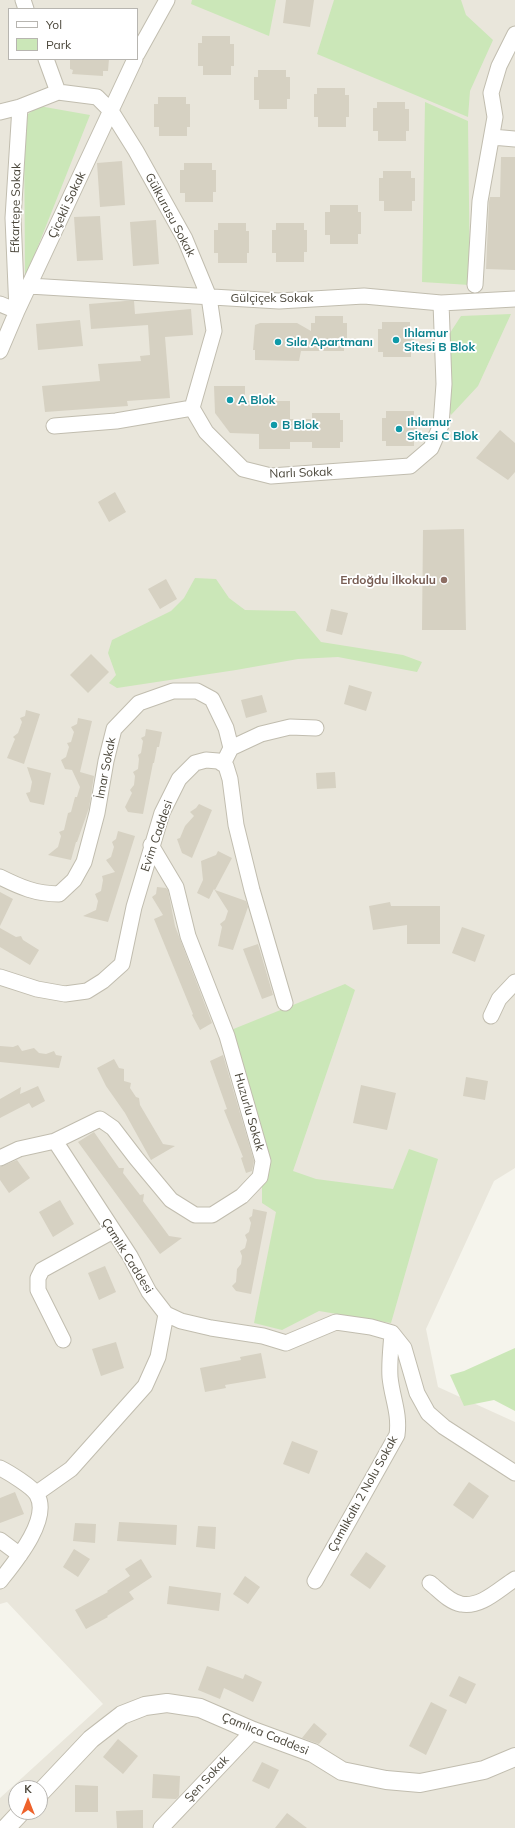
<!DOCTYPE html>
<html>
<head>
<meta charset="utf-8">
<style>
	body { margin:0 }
	#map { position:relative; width:515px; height:1828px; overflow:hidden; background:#f5f4ec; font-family:Mulish,sans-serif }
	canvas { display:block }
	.legend { position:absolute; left:8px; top:8px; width:130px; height:52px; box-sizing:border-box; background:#fff; border:1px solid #b7b5b0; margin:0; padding:5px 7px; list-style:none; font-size:12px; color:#4a463a }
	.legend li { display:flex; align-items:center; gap:8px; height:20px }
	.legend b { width:20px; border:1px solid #b7b5b0 }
	.north { position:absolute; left:8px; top:1780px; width:40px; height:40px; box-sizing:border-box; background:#fff; border:1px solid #b7b5b0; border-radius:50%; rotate:0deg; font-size:11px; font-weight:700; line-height:16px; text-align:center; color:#4a463a }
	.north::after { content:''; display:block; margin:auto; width:14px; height:18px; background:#ee622b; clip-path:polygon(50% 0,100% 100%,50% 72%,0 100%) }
</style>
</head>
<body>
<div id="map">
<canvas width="515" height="1828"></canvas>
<ul class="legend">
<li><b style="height:5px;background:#fff"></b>Yol</li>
<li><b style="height:11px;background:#cbe7b8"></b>Park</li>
</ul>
<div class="north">K</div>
</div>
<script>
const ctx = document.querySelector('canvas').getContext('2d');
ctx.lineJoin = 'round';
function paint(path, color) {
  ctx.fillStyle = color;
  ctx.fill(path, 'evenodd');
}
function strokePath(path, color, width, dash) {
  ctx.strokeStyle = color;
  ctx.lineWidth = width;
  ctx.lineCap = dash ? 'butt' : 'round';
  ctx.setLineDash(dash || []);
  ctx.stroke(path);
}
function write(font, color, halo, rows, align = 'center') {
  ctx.font = font + ' Mulish,sans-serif';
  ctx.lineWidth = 3.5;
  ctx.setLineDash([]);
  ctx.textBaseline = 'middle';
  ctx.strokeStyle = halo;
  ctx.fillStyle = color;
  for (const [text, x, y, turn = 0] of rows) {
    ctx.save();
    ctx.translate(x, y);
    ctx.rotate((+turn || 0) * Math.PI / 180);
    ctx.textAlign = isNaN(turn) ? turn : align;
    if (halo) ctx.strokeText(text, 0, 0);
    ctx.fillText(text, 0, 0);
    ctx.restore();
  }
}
paint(new Path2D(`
	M0,0H515V1168L494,1181L426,1329L438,1387L515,1422V1828H0V1798L103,1704L7,1602L0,1604ZM9,9H137V59H9ZM16,1788H40V1812H16Z`), '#e9e6db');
paint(new Path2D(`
	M192,0H276L269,36L191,4Z
	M334,0H461L466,15L493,40L470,91L468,117L317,54Z
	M425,102L468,121L470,285L422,282Z
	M39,106L90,115L25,279L24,117Z
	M511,314L478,386L451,415L448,408V336L461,316Z
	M195,578L216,579L229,598L245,610L295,611L321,642L403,655L422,662L417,672L338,657L298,659L236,670L117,688L109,683L116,675L108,653L112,640L171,611L184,598Z
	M345,984L355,990L293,1171L316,1179L393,1189L409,1149L438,1159L391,1323L319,1311L282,1330L254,1323L276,1212L262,1203V1184L231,1030Z
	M515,1348V1411L494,1400L464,1406L450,1375L464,1371Z`), '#cbe7b8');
paint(new Path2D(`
	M286,0H314L310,27L283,23Z
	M202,36H230V44H234V66H231V75H203V66H198V43H202Z
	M70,59H109L108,71H103V76L72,74L73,70L70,69Z
	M258,70H286V77H290V99H287V109H259V100H254V77H258Z
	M317,88H345V95H349V117H346V127H318V117H314V94H317Z
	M158,97H186V104H190V127H187V136H159V127H154V104H158Z
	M377,102H405V109H409V131H406V141H378V131H373V108H377Z
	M501,157H515V270L486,269L489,202L490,197H500Z
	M122,161L125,205L100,207L97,163Z
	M184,163H212V170H216V192H213V202H185V193H180V170H184Z
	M383,171H411V178H415V201H412V211H384V201H379V178H383Z
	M330,205H358V212H361V234H358V244H330V235H325V212H330Z
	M100,216L103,260L77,261L74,217Z
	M156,220L159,264L133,266L130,222Z
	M218,223H246V231H249V253H247V263H218V253H214V230H218Z
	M276,223H304V230H307V252H304V262H276V253H272V230H276Z
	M125,301H134L135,314L191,309L193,335L165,337L170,398L127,401L128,406L45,412L42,386L100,381L98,364L141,361L140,356L150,355L148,325L91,329L89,304Z
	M315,316H343V323H347V345H344V351H301L299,361L255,360V350H253L255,325L260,323H297L311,331V323H315Z
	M80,320L83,346L38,350L36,324Z
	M382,322H410V329H414V351H411V357H383V352H378V329H382Z
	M214,386H245V401H290V419H312V413H340V420H343V442H340V448H312V442H290V449H259V434L230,433L215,413Z
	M386,411H414V418H417V440H414V446H386V441H382V418H386Z
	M500,430L515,443V472L508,480L476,458Z
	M115,492L126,512L109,522L98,502Z
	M464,529L466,630H422L423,530Z
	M166,579L177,599L160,609L148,589Z
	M331,609L348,613L342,635L326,631Z
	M91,654L109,672L88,693L70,675Z
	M349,685L372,692L366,711L344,704Z
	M262,695L267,712L246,718L241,700Z
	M26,710L40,714L24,764L7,758L15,739L13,737L18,733L22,722L20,718L25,716Z
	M78,718L92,721L80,772L94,776L89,808L77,842H76L71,860L48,855L58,847L61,836L59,832L64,830L68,813L71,812L75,797H77L80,787L72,770L65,769L61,760L66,757L69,747L67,743L71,742L74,732L71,727L77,724Z
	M146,729L162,732L159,747H157L154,763H153L143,814L128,812L125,807L132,793L130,790L134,785L135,776L133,772L138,769L139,759L138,755L141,753L143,741L141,738L145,736Z
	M27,767L51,773L44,805L30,802L26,793L30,792L32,782Z
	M335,772L336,788L317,789L316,773Z
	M199,804L212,810L192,858L182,853L177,839L180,838L185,826L194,816L190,812L196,808Z
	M118,831L135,836L108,922L83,916L96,910L98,901L95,894L101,891L103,880L102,876L115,872L106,860L111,857L114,847L112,842L116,839Z
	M218,851L232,858L215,890L246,901L248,907L233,950L218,946L222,927L220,924L225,920L228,911L214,889L209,899L197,893L203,880L201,861L216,855Z
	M157,887L166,888L168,890L175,926L212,1023L200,1030L192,1015L193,1014L154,919L163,915L152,897L156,894Z
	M0,892L13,899L0,926Z
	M390,902L391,906H440V944H407V925L373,930L369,906Z
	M462,927L485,935L475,962L452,953Z
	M0,928L16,937L21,936L23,940L39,950L30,965L0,947Z
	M258,944L273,995L262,999L243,949Z
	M18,1045L22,1051L34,1048L39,1053L46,1054L54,1051L56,1055L62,1056L59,1068L0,1062V1046L13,1047Z
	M223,1055L254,1161L252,1171L246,1173L241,1158L243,1157L224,1110L227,1109L210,1061Z
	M114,1059L119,1068L124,1069V1081L131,1083L130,1088L136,1097L139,1098L140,1105L163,1144L175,1146L151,1160L125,1113L106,1086L97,1068Z
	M466,1077L488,1081L485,1100L463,1096Z
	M361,1085L396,1093L387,1130L353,1123Z
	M38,1086L45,1101L32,1108L29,1103L0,1118V1099L21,1087L20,1094Z
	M94,1132L119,1168H124L123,1173L140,1195L144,1194L143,1201L169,1236L182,1238L160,1254L78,1142Z
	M17,1160L30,1178L9,1193L0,1180V1167Z
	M60,1200L74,1224L53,1237L39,1212Z
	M253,1209L267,1212L251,1294L236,1291L232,1286L236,1282L237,1269L241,1264L242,1256L240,1251L245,1248L247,1240L245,1235L249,1232L251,1223L249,1218L252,1216Z
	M105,1266L116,1292L99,1300L88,1273Z
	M116,1342L124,1368L101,1376L92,1349Z
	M261,1353L266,1378L225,1385L226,1388L205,1392L200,1368L241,1360L240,1357Z
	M292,1441L318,1451L309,1474L283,1464Z
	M469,1482L489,1496L473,1519L453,1505Z
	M15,1492L24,1514L0,1523V1498Z
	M119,1522L177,1525L176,1545L117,1541Z
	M75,1523L96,1524L95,1543L73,1541Z
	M198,1526L216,1527L215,1549L196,1547Z
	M74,1549L90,1559L78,1577L63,1567Z
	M366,1552L386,1566L370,1589L350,1575Z
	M141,1559L152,1577L129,1592L134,1599L107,1616L108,1617L86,1629L75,1610L108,1592L107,1591L130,1576L125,1569Z
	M245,1576L260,1587L248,1604L233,1594Z
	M169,1586L221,1593L219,1611L167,1604Z
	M207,1666L243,1679L245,1674L262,1682L253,1702L224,1688L220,1699L198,1690Z
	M459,1676L476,1684L466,1704L449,1696Z
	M431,1702L447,1710L426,1755L409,1746Z
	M314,1723L327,1734L319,1744L302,1738Z
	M118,1739L138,1756L123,1774L103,1757Z
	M262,1762L279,1770L269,1789L252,1781Z
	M153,1774L180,1776L179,1796L176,1799L152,1798Z
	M75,1785L98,1786V1812H75Z
	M143,1810V1828H117L116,1811Z
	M287,1813L307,1828H275Z`), '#d6d1c2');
const minor = new Path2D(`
	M23,0L26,9
	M137,54L167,0
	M58,92L97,97L111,111L136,151L185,239L209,297L214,331L192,408
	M0,112L20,107L58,92L46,59
	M492,137L515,139
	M475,285L480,201L495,117L491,93L499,66L515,34
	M29,286L279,301L364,296L441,303L515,299
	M0,304L17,311L13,218L20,107
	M0,351L17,311L135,59
	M192,408L206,432L243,469L271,476L410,466L431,448L441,425L444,384L441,303
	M54,426L116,421L192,408
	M231,748L261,734L290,727L316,728
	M0,877C20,887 36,894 59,894L74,880L84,862L97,813L106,761L114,729L139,703L173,691H197L212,699L226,728L231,748L223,764
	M0,977L37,989L65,994L87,991L103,981L122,964L134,907L162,813L179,779L195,763L206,760L218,761L226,766L230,779L236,825L252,890L285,1003
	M491,1016L499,999L515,982
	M55,1141L100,1119L113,1128L136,1158L171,1200L195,1215H212L242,1196L260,1177L263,1161L227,1036L188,936L176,887L151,845
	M0,1158L19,1149L55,1141L130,1256L149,1292L166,1314L181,1321L211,1328L263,1336L286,1343L336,1322L371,1327L392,1333
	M392,1333L404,1348L417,1393L428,1413L444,1427L515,1473
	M63,1340L38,1290V1278L42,1270L113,1231
	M0,1468C8,1472 33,1487 37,1495C51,1519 15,1562 0,1581
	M37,1493L71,1469L145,1386L158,1357L166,1314
	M0,1540L20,1555
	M315,1581L397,1435C400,1413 392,1398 390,1377C389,1362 391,1348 392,1333
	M430,1583C439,1590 449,1602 461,1604C481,1608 499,1589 515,1579
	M161,1828L253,1731`);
const tertiary = new Path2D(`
	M40,1793L91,1739L122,1715L145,1706L167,1703L200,1708L253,1731L313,1753L342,1771L386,1780L420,1783L484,1770L515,1757
	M6,1828L21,1812`);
strokePath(minor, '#c1bdaf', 17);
strokePath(tertiary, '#c1bdaf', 20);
strokePath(minor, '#fff', 15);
strokePath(tertiary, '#fff', 18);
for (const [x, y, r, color] of [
	[396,340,4,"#0f9aa8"],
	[278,342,4,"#0f9aa8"],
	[230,400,4,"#0f9aa8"],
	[274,425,4,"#0f9aa8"],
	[399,429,4,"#0f9aa8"],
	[444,580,4,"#8d6e63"]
]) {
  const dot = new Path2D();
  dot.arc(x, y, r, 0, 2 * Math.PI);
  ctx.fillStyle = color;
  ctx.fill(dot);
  strokePath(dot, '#fff', 1.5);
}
write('12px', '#4a463a', '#fff', [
	["Çiçekli Sokak",67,205,-65],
	["Efkartepe Sokak",16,208,-89],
	["Gülkurusu Sokak",170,215,62],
	["Gülçiçek Sokak",272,298],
	["Narlı Sokak",301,473,-2],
	["İmar Sokak",106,768,-79],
	["Evim Caddesi",157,836,-71],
	["Huzurlu Sokak",249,1112,74],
	["Çamlık Caddesi",127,1256,58],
	["Çamlıkaltı 2 Nolu Sokak",363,1494,-61],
	["Çamlıca Caddesi",265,1734,22],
	["Şen Sokak",207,1779,-47]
]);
write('bold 12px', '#0d838f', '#fff', [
	["Ihlamur",404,333],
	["Sitesi B Blok",404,347],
	["Sıla Apartmanı",286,342],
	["A Blok",238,400],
	["Ihlamur",407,422],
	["Sitesi C Blok",407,436],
	["B Blok",282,425]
], 'left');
write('bold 12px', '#785e54', '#fff', [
	["Erdoğdu İlkokulu",436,580]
], 'right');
</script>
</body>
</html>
